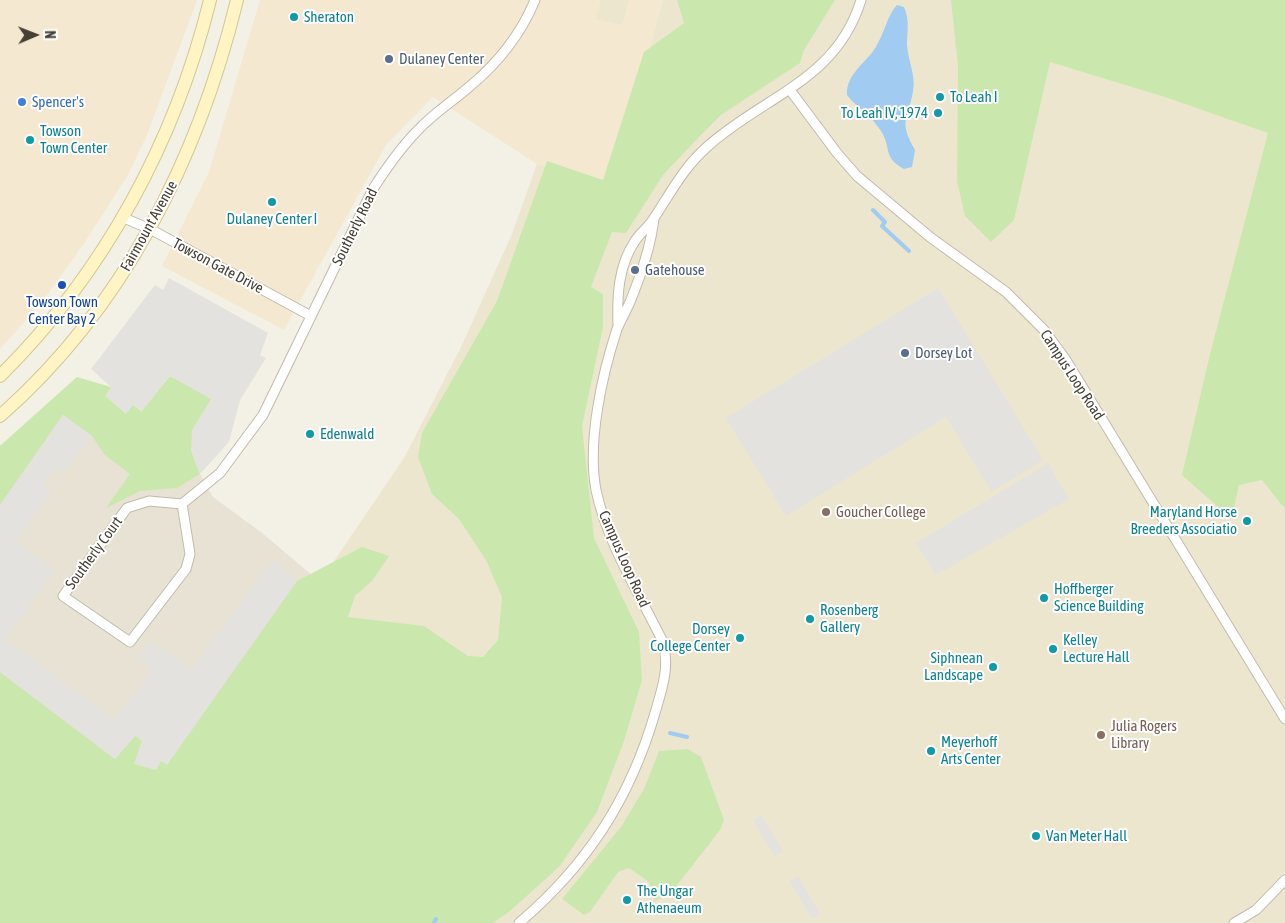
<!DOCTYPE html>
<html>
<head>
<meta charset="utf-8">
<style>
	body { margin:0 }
	#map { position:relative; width:1285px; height:923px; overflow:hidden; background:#f3f0e6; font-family:"Asap Condensed",sans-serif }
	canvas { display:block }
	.north { position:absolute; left:10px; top:10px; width:50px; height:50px; -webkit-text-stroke:4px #fff; paint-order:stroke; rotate:89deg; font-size:14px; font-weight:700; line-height:20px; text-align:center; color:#464035 }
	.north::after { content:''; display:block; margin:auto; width:18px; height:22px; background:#464035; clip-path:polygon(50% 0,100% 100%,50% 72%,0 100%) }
</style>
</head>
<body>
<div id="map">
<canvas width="1285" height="923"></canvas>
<div class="north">N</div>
</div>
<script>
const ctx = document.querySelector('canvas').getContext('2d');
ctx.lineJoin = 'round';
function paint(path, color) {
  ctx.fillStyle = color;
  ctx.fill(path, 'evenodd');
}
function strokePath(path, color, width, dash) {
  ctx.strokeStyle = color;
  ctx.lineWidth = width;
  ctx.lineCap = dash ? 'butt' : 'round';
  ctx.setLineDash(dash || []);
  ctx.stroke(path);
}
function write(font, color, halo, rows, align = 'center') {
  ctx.font = font + ' "Asap Condensed",sans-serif';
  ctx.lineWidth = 4;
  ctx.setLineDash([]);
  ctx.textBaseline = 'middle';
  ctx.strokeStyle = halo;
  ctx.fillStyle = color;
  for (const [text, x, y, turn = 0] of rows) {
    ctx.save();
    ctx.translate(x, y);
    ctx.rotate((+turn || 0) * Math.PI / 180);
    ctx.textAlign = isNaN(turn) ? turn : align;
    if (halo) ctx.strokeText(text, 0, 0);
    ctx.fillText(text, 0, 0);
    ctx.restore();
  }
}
paint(new Path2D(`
	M77,377L200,474L213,497L262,533L319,581L170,781L0,725V446Z`), '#e7e2d4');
paint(new Path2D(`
	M0,0H197L147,135L128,175L83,245L42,302L0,349Z
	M260,0H663L611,189L537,164L433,97L386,145L284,330L162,266L209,172Z`), '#f5e8d0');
paint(new Path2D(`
	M601,0H629L622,25L596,19Z
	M663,0H1285V923H0L88,755L330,567L404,458L461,347L512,234L537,164L611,189Z`), '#ece6cf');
paint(new Path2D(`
	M677,0H835L804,50L800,63L721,115L696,140L663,175L626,233L612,232L591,287L603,294V327L582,426L594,538L639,632L642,680L624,741L597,812L559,867L510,911L493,923H0V672L115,759L135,735L166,764L297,581L362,547L389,556L372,581L355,596L348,617L424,626L468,656L483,657L498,640L502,597L486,560L459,519L432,494L418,457L422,433L497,301L547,161L603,180L644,52L684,23Z
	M951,0H1285V509L1262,480L1239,485L1234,508L1226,514L1182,475L1210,354L1268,133L1165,97L1050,62L1014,220L991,242L965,216L957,181L958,66Z
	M170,376L212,398L191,450L200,474L177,488L140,491L106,508L130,474L105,455L92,436L63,415L0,505V446L77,377L111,387L141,411Z
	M688,749L701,757L724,820L720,830L671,893L655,901L649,882L629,868L618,872L590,912L584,915L562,899L621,827L644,789L659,751Z`), '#cae8ae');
paint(new Path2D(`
	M169,278L268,333L260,355L266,358L240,400L229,442L200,474L191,450L192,430L211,399L170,376L142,411L133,405L126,414L105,396L111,387L91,369L155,285L163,290Z
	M938,288L1043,460L992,492L946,417L786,516L726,418Z
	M63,415L92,436L64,473L56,468L43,485L52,491L16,542L55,570L5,639L115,720L149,675L151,666L137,658L152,642L192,669L273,560L297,581L167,765L161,761L156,770L134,764L142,741L136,735L115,759L0,672V505Z
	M1048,463L1069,499L936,575L916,543Z
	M761,815L783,851L774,856L753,820Z
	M798,876L820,914L812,919L790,881Z`), '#e4e2de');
paint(new Path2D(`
	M897,5L904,7C910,21 907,31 907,45C908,60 916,76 913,91C908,121 898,120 915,150L912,167L904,169C882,157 892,148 881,131C871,115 858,109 847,95C846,72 869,62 878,43C885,31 887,16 897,5Z`), '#a1cbf0');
strokePath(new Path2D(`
	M873,210L885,222L882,226L909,251
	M670,733L687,737
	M434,923L436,919`), '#a1cbf0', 4);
const street = new Path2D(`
	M790,90L837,153L857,176L930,237L1006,292L1044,330L1066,360L1285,719
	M124,218L150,229L311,316
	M618,325C617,297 618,266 635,241C640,233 649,227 654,218C672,191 683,168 708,146C764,96 837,80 861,0
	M182,504L190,554L186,569L130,642L63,596L127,508L149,501L182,504L220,473L263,415L373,189C387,167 401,147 419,129C434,113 453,101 469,87C497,64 521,34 535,0
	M519,923C587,865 630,799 655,713C662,689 670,667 663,642C639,593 607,543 596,490C587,442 602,375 617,329C621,320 626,311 630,302C641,275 651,247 654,218
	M1234,923L1256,910L1285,880`);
const secondary = new Path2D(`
	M0,376C104,273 175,142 210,0
	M0,416C124,307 198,159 237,0`);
strokePath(street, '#c1bbab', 11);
strokePath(secondary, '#d4c695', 14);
strokePath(street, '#fff', 9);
strokePath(secondary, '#fff4c4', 12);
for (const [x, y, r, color] of [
	[294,17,5,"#0f9aa8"],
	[389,59,5,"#5c6f8a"],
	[940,97,5,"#0f9aa8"],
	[22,102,5,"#3f7fe0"],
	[938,113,5,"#0f9aa8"],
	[30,140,5,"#0f9aa8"],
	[272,202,5,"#0f9aa8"],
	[635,270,5,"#5c6f8a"],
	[62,285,5,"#1a4fb4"],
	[905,353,5,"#5c6f8a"],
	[310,434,5,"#0f9aa8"],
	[826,512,5,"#8d6e63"],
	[1247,521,5,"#0f9aa8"],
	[1044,598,5,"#0f9aa8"],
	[810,619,5,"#0f9aa8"],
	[740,638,5,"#0f9aa8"],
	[1053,649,5,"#0f9aa8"],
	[993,667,5,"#0f9aa8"],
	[1101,735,5,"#8d6e63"],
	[931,751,5,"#0f9aa8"],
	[1036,836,5,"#0f9aa8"],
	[627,900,5,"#0f9aa8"]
]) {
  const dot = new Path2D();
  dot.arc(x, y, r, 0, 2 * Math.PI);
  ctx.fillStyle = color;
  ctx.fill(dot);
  strokePath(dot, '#fff', 2);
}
write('15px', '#0d838f', '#fff', [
	["Sheraton",304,17],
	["To Leah I",950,97],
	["To Leah IV, 1974",928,113,"right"],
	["Towson",40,131],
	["Town Center",40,148],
	["Dulaney Center I",272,219,"center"],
	["Edenwald",320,434],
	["Maryland Horse",1237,512,"right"],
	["Breeders Associatio",1237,529,"right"],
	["Hoffberger",1054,589],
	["Science Building",1054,606],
	["Rosenberg",820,610],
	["Gallery",820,627],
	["Dorsey",730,629,"right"],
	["College Center",730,646,"right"],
	["Kelley",1063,640],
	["Lecture Hall",1063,657],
	["Siphnean",983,658,"right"],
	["Landscape",983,675,"right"],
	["Meyerhoff",941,742],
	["Arts Center",941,759],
	["Van Meter Hall",1046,836],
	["The Ungar",637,891],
	["Athenaeum",637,908]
], 'left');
write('15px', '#4e5e75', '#fff', [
	["Dulaney Center",399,59],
	["Gatehouse",645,270],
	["Dorsey Lot",915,353]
], 'left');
write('15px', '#366cbe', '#fff', [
	["Spencer's",32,102]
], 'left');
write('15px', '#464035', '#fff', [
	["Fairmount Avenue",149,226,-61],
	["Southerly Road",355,227,-64],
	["Towson Gate Drive",218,266,28],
	["Campus Loop Road",1072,375,57],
	["Southerly Court",94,553,-54],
	["Campus Loop Road",624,559,66]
]);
write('15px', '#164399', '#fff', [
	["Towson Town",62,302],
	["Center Bay 2",62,319]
]);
write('15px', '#785e54', '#fff', [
	["Goucher College",836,512],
	["Julia Rogers",1111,726],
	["Library",1111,743]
], 'left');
</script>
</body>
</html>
